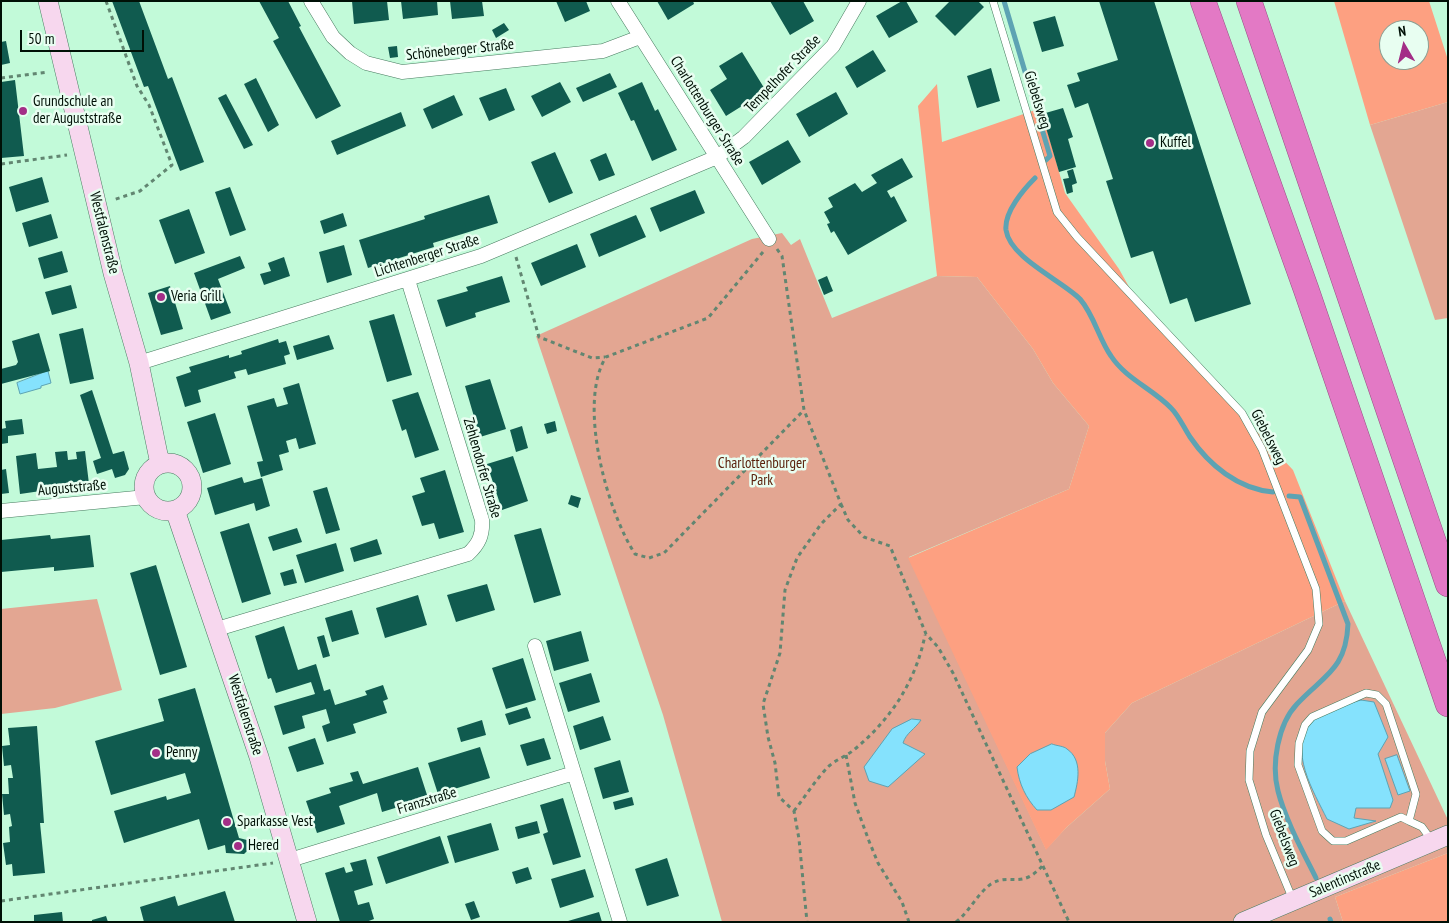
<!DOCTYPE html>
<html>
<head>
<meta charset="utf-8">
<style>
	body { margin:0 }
	#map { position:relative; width:1449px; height:923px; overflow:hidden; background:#c2fad9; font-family:"PT Sans Narrow",sans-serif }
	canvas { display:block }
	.frame { position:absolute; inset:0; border:2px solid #001006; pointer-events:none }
	.north { position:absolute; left:1379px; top:20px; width:50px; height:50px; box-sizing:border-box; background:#e8fef1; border:1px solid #8b9f93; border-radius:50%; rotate:352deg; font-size:14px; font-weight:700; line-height:20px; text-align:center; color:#001006 }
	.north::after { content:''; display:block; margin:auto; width:18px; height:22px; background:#a32e87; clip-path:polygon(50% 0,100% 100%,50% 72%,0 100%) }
	.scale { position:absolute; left:20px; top:30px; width:124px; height:22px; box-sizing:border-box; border:2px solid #001006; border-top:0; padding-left:6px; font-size:15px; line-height:18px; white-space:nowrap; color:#001006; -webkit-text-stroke:4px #e8fef1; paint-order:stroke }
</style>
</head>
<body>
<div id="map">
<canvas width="1449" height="923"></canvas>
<div class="frame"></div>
<div class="north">N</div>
<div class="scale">50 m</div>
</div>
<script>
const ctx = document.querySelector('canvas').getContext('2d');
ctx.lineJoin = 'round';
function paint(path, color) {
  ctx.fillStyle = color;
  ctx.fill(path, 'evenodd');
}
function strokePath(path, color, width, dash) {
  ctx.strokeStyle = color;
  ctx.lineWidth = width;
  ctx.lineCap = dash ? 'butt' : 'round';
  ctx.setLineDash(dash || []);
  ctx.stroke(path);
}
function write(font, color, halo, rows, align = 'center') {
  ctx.font = font + ' "PT Sans Narrow",sans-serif';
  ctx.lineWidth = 5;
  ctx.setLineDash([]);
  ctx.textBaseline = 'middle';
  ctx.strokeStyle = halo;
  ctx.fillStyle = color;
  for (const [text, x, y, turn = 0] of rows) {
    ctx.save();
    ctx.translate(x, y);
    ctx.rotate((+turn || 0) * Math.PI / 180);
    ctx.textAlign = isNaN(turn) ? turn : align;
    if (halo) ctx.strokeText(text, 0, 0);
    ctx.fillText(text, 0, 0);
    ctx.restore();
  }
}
paint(new Path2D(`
	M1448,102V318L1435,320L1370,125Z
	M782,233L791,245L800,239L832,318L937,276L977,277L1033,349L1053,383L1089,426L1069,489L909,557L1046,849L1067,827L1110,789L1105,761V733L1132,703L1345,601L1448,820V853L1335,897L1343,922H722L663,715L536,336L752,239Z
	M97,599L122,690L55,708L1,714V609Z`), '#e3a692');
paint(new Path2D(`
	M1334,1H1429L1448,60V102L1370,125ZM1389,30H1419V60H1389Z
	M937,84L942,142L1041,108L1065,193L1119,269L1142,310L1293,470L1345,601L1132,703L1105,733V761L1110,789L1067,827L1046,850L908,558L1069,489L1089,426L1053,383L1033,349L977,277L937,276L918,106Z
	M1448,853V922H1343L1335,897Z`), '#fda081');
const water = new Path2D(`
	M48,371L51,383L41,386V388L20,394L17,383Z
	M1361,700L1374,702L1388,737L1378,754L1393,800L1390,808H1356L1354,818L1376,821L1349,829L1327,819C1314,792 1287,750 1312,721C1318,714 1350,703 1361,700Z
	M912,719L921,720C915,729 906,733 903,743L925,754L888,787L869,781L864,767L892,729Z
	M1052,744C1057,746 1064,746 1067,749C1083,760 1078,782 1074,797L1051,810H1037C1026,798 1019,784 1017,767L1030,754Z
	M1397,755L1410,791L1398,795L1385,759Z`);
paint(water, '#85e2fd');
strokePath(water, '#5da3b3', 1);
strokePath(new Path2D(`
	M1004,1L1050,156L1046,160
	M1035,178C1024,189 1004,212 1006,230C1010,258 1061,280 1080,299C1094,315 1099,339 1111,356C1126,379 1153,389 1171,408C1179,416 1184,428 1190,437C1209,465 1238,489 1273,492
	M1289,496L1300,497L1348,624C1346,670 1324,675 1297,704C1278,724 1271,764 1278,791C1285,819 1303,852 1316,878
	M1330,919L1331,922`), '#5da3b3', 5);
paint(new Path2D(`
	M112,1H139L168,79L172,77L204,162L180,171L148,86L144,87Z
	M259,1H288L301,26L299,27L341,106L316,119L273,41L279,38Z
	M352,1H387L389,20L354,24Z
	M401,1H437L438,15L403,19Z
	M450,1H482L484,16L452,19Z
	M556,1H586L590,11L565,22Z
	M657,1H693L694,4L668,20Z
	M770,1H803L814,21L790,35Z
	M902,1H906L918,22L889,38L876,16Z
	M950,1H978L984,7L955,36L935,16Z
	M1099,1H1154L1251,304L1195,322L1187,298L1170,304L1153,251L1131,258L1106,181L1113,179L1088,103L1075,108L1067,85L1080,81L1077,73L1118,60Z
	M1055,16L1064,46L1042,52L1033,22Z
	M504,23L509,30L496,38L492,30Z
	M6,41L10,63L1,65V42Z
	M397,46L398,57L390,58L388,47Z
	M873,50L886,71L857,88L845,67Z
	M742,52L766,91L726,116L710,90L727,79L719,66Z
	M991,68L1000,101L977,108L967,76Z
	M610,73L617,87L583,102L576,88Z
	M256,78L279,125L268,132L244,84Z
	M15,80L24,156L1,158V82Z
	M560,82L571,102L542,117L531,96Z
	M642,82L655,111L658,109L677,150L652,161L634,120L631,121L618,93Z
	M506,88L515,110L489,121L479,98Z
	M836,92L848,114L809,137L796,114Z
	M226,94L253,145L244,149L218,98Z
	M454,95L463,115L432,129L423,109Z
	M1063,108L1073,137L1068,139L1076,167L1059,172L1042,114Z
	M401,112L406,126L337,155L331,141Z
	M788,140L801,162L762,185L749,162Z
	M555,152L573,193L549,203L531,162Z
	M606,153L615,175L599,181L590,160Z
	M902,158L913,177L887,191L891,198L894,196L907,221L848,255L834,231L831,233L827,224L830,223L824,212L833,207L828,198L855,183L862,192L877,183L871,175Z
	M1073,169L1077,183L1072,185L1073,192L1067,194L1063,179L1069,178L1067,171Z
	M42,177L49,202L16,212L9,187Z
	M230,187L246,230L230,236L215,192Z
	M695,190L705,213L660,232L650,208Z
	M489,195L498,223L433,243L434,247L368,268L359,240L425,219L424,216Z
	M189,209L205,253L175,264L159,220Z
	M343,213L347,226L324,234L320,221Z
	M51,214L58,238L29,247L22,223Z
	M636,215L646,237L599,257L590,234Z
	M577,244L586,267L541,286L531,263Z
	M344,245L352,275L327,283L319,252Z
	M62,251L68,272L44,279L38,258Z
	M240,256L245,268L218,279L231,313L211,320L194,273Z
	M284,257L290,276L264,285L260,274L271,271L268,263Z
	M502,276L510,302L475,313L476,317L446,327L437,300L468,291L466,287Z
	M827,276L833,291L824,295L818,280Z
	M71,285L77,308L52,315L45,292Z
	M170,286L183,329L161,335L148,293Z
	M394,314L412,375L387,382L369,321Z
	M83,328L94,379L70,384L59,334Z
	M39,333L50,371L1,384V369L16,365L18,362L12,341Z
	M329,335L334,349L297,360L293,346Z
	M278,339L279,343L286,341L290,354L284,356L286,364L248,375L246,369L234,372L236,378L198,390L201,402L185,407L176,377L191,372L189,367L229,355V358L242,354L241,351Z
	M490,379L506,429L480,437L465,386Z
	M299,383L316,444L299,449L296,438L286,441L289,452L279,455L283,470L261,477L257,462L263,461L247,406L274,398L277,407L288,404L283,388Z
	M92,390L113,454L124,451L129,469L125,475L115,478L112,469L97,474L93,461L101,458L80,395Z
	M418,392L439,450L415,458L406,429L402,431L392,400Z
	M215,413L231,464L203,473L187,422Z
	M22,419L24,434L8,436V443L1,444V429L6,428L5,421Z
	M555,421L557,431L547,434L544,424Z
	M522,426L528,448L516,452L510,430Z
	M67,451L68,460L77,459L76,452L85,451L89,484L20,494L16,456L36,453L38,469L57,467L55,452Z
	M513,456L528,501L502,510L487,464Z
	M6,469L9,493L1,494V470Z
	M445,470L464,532L439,539L434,523L422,526L412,496L425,492L420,478Z
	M242,477L244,483L262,478L270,506L256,511L254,503L215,515L207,488Z
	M327,487L340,530L326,534L313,491Z
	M571,495L581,498L578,508L568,504Z
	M249,523L271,594L242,603L220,532Z
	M297,528L302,542L273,551L268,537Z
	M541,528L561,595L534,603L514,535Z
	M50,535L51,539L90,535L94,567L54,571V567L1,572V540Z
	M377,539L382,554L354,562L350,548Z
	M336,543L344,571L305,583L296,555Z
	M156,565L187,667L160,675L130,573Z
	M293,569L297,583L284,586L280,573Z
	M487,584L495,610L456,622L447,595Z
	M418,595L427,625L385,638L376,608Z
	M352,610L359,634L332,642L325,618Z
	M284,626L298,670L316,664L324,691L330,689L335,705L367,695L365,691L383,685L388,699L383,701L387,713L353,724L356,733L327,742L322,726L330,723L326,709L302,716L305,728L283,735L274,706L315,694L311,682L276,693L271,678L268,679L255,636Z
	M581,631L589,661L554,671L546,641Z
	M324,635L330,656L323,658L317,637Z
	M523,658L536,700L506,709L492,668Z
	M591,673L600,702L568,712L559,683Z
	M195,688L239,838L247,840L250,848L244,854L226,853L225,845L208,850L199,819L124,843L114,811L166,796L167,800L191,793L185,773L111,795L95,741L164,721L158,699Z
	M527,707L531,718L509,725L505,714Z
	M603,716L611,740L580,750L573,726Z
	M482,720L486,735L461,742L457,728Z
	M37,726L44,823H40L45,873L13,876L12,864L6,865L3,843L10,842L9,827L12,826L10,814L4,815L2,794H9L8,778H13L11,765L4,766L2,746L10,745L8,728Z
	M315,738L324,764L297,772L288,747Z
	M544,738L551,759L527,766L520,745Z
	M480,747L490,778L438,794L428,763Z
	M620,760L629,792L603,799L594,768Z
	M418,767L428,798L382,812L377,793L339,806L345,824L317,833L306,801L331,793L329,788L353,781L350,773L358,771L363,784Z
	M632,797L634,805L615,810L613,802Z
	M563,798L581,857L553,865L543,834L548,832L540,805Z
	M537,821L540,833L518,839L515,827Z
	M491,823L499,850L455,863L447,836Z
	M440,836L449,863L386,884L377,857Z
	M667,858L679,896L647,906L635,869Z
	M366,859L373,885L354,891L358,905L369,902L374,919L366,922H340L325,873L344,867L346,873L353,871L350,863Z
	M528,867L532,879L516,884L512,872Z
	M585,869L594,897L560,908L551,879Z
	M225,891L235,922H144L140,907L175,896L178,906Z
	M474,901L480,917L471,920L465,904Z
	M62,912L63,922H34V915Z
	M599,912L602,922H568V921Z
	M106,916L108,922H92V920Z`), '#105b4f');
const lane = new Path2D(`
	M993,1L1057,212L1077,237L1242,413L1262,449L1316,589L1319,624L1308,650L1262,712L1250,751L1249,780L1266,835L1293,900
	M1409,821L1401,817L1346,841H1333L1322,831L1298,765L1299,743L1305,725L1312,717L1366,693L1377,695L1386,704L1416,794L1409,821L1422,827L1432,841`);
const street = new Path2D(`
	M311,1L333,37L350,53L366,63L402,72L603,51L640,37
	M618,1L769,239
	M139,363L481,256L717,157L744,137L833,46L859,1
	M1,511L146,497
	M217,629L468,554C479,544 483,535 482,520L408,280
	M535,646L620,922
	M290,860L574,773`);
const secondary = new Path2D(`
	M48,1L113,273L139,363L160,464
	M144 487a24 24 0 1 1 48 0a24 24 0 1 1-48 0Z
	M175,510L259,757L307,922
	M1243,922L1448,835`);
const highway = new Path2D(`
	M1203,1L1306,289L1448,704
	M1249,1L1448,584`);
strokePath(lane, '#477b5f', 8);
strokePath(street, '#477b5f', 15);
strokePath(secondary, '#477b5f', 20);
strokePath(highway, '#945482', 26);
strokePath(new Path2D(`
	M106,1L137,86L149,105L172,165L140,191L113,200
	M1,78L48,72
	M1,164L67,155
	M777,249L782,256L804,410L841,504L821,524L797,558L785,590L780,653L763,704L768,737L775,763L779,797L794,811L799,839L807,922
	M763,252L708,318L606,357C577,403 607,511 635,554L649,558L664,553L804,410
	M516,257L539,337L592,358L605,357
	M841,504L848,520L864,537L890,546L926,634L938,647L953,673L1069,922
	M846,755L855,803L869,841L878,863L902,902L909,922
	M794,811C805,797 816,779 829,766C837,759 847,756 855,749C891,719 916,681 925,635
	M1,901L273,863
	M956,922C970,911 977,894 991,884C1011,872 1021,891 1044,864`), '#628671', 3, [4, 4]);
strokePath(lane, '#fff', 7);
strokePath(street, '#fff', 14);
strokePath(secondary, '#f7d7ee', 19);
strokePath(highway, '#e379c5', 25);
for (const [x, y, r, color] of [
	[23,111,5,"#a32e87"],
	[1150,143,5,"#a32e87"],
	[161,297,5,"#a32e87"],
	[156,753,5,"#a32e87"],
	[227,822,5,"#a32e87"],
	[238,846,5,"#a32e87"]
]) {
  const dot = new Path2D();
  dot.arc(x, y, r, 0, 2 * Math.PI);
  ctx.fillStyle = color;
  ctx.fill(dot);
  strokePath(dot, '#e8fef1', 2);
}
write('15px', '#001006', '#e8fef1', [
	["Schöneberger Straße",460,50,-6],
	["Tempelhofer Straße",783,74,-46],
	["Giebelsweg",1037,100,73],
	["Charlottenburger Straße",707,111,58],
	["Westfalenstraße",104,233,76],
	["Lichtenberger Straße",427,256,-18],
	["Giebelsweg",1268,437,63],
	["Zehlendorfer Straße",482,468,74],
	["Auguststraße",72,488,-5],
	["Westfalenstraße",245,715,72],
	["Franzstraße",427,801,-17],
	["Giebelsweg",1284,838,69],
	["Salentinstraße",1345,879,-23]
]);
write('15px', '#001006', '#e8fef1', [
	["Grundschule an",33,102],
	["der Auguststraße",33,119],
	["Kuffel",1160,143],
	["Veria Grill",171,297],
	["Penny",166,753],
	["Sparkasse Vest",237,822],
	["Hered",248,846]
], 'left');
write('15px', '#5b220d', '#e8fef1', [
	["Charlottenburger",762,464],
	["Park",762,481]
]);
</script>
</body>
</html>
